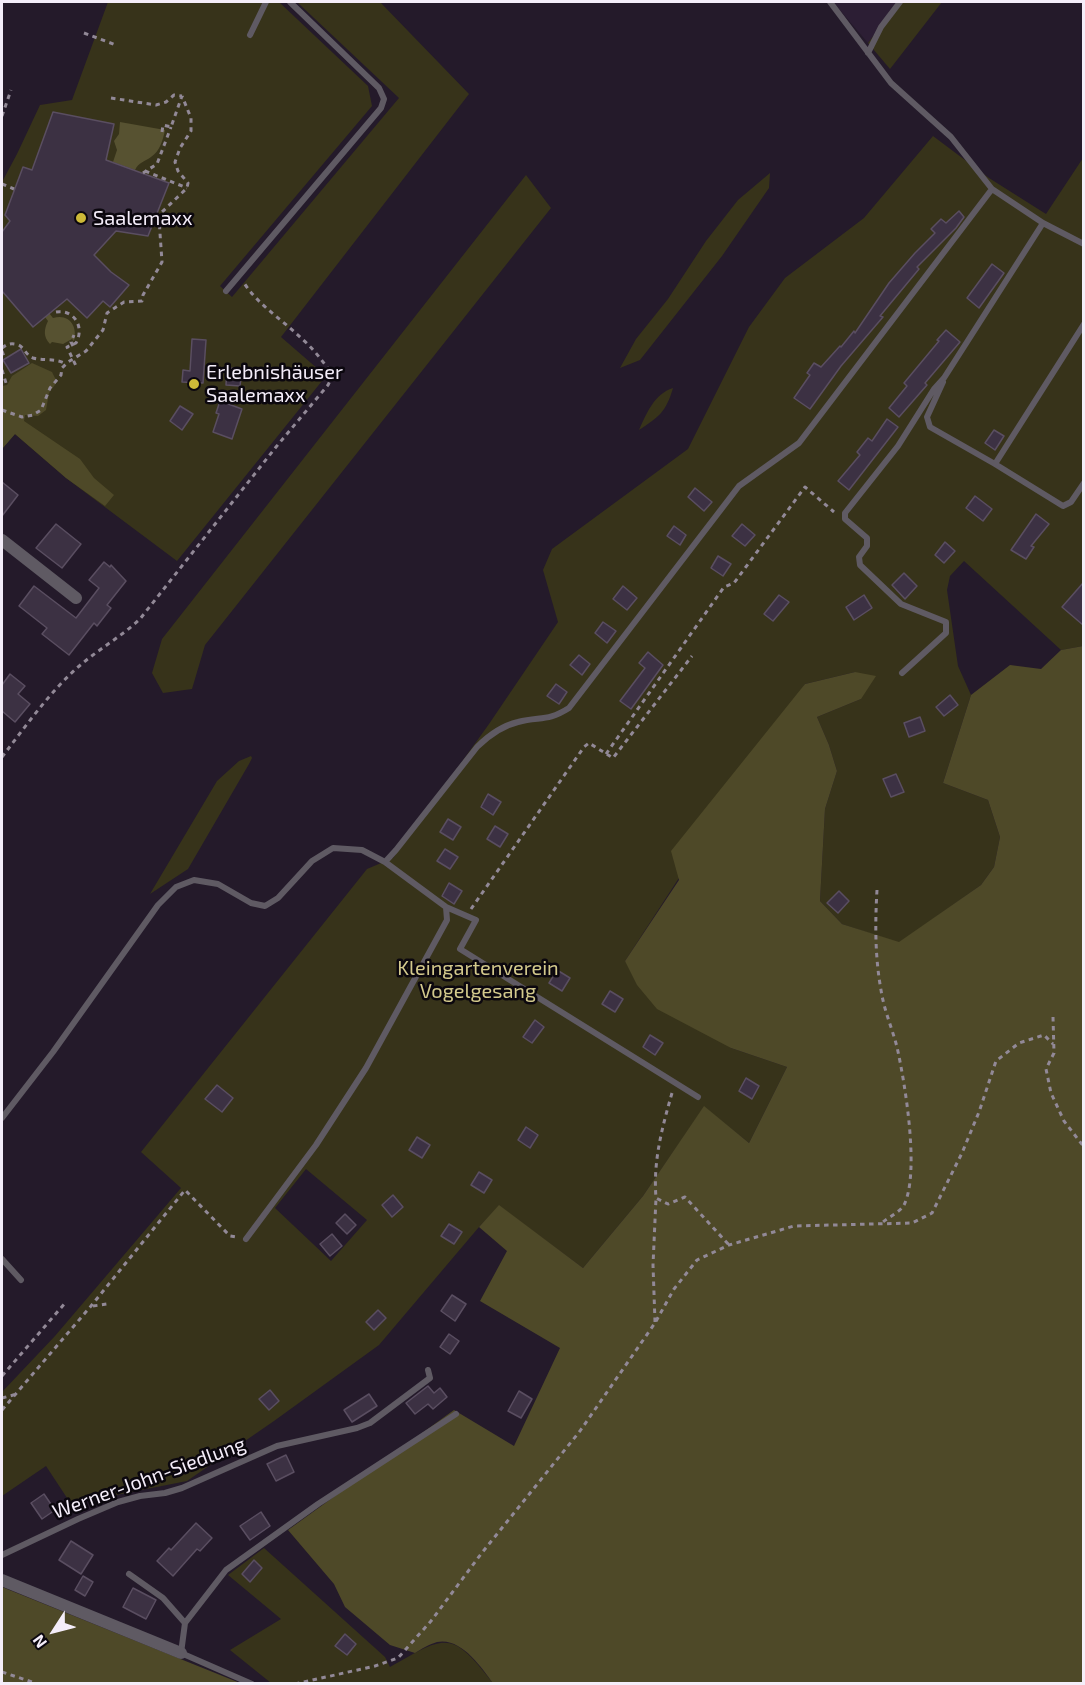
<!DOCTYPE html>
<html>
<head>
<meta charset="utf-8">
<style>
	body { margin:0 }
	#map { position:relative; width:1085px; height:1685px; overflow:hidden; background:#241a2a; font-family:"Exo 2",sans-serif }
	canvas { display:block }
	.frame { position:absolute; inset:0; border:3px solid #f4edf9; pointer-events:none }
	.north { position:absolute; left:24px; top:1601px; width:60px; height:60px; -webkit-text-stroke:4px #0b070e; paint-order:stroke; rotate:234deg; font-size:16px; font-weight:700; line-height:24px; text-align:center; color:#f4edf9 }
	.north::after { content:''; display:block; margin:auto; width:21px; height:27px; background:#f4edf9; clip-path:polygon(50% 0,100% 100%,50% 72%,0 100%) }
</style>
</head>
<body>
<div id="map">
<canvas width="1085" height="1685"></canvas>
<div class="frame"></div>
<div class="north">N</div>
</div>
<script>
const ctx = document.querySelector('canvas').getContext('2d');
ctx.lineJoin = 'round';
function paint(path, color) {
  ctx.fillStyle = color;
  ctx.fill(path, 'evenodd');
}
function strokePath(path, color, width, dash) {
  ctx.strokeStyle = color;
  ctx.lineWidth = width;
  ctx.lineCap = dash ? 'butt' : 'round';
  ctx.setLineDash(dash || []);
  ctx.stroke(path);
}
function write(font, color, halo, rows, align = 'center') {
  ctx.font = font + ' "Exo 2",sans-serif';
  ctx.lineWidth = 5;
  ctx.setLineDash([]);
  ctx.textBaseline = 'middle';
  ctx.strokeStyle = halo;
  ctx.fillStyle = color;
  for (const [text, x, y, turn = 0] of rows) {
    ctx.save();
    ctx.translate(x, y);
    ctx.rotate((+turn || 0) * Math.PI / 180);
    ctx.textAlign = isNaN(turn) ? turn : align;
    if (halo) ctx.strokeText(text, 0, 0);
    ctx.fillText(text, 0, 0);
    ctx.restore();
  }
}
paint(new Path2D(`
	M833,2H899L868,43Z`), '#2c1e34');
paint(new Path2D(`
	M108,2H279L368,86L372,106L220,286L232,297L399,98L297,2H380L469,94L281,337L326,376L177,561L66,478L15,434L2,449V182L17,154L40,105L72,100Z
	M899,2H942L890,69L868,43Z
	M933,136L989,178L1046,214L1083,158V646L1061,650L964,561L950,576L947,590L958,666L971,695L943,783L988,800L1000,837L994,867L981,885L899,943L842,924L820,901L825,809L837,771L829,745L817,717L861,699L855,672L805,684L625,961L731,1048L787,1067L749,1143L704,1107L643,1196L583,1268L499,1206L479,1227L379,1345L274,1421L187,1481L71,1504L46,1466L2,1496V1392L55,1336L181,1188L141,1152L367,869L393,858L489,724L558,622L543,570L552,549L688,449L749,327L785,278L864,218ZM306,1169L367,1220L331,1261L275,1208Z
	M770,173L769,188L722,256L640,360L620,368L636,339L668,299L706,241L738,200Z
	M526,175L551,208L205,645L192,689L163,693L152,673L162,639Z
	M673,388C666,412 659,417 639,430C647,413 654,394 673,388Z
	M251,756L252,758L249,764L188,869L150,894L217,781L239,761Z
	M264,1548L385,1657L390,1667C446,1635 451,1629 493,1683H271L230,1650L281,1619L228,1575Z`), '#37331a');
paint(new Path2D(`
	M32,363L52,372L57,382L49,393L46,410L38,416L25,415L24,421L80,459L94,478L114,495L105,506L66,478L15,434L2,449V386L7,385L12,376Z
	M1083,646V1683H493C481,1667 461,1637 437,1642C430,1644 421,1649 415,1653L390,1645L345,1607L334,1584L288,1530L454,1410L514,1446L560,1348L480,1301L507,1251L479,1227L499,1205L583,1268L643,1196L704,1106L749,1143L787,1067L731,1048L657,1009L637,985L625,961L679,880L671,851L805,684L855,672L876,676L861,699L817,717L829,745L837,771L825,809L820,901L842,924L899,942L981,885L994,867L1000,837L988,800L943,783L971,695L1010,665L1041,669L1061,650Z
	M2,1587L240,1683H2Z`), '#4e4928');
paint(new Path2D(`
	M120,122L165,130C163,140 160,151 151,157C144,162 139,162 135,170L113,162L117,150L114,141L119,134Z
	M49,313L53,318C69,313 78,326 74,341L72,339L63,344L52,342L50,344C43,337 44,329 48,321L45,317Z`), '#575231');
const building = new Path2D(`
	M53,112L114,124L106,160L169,183L148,236L116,231L94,255L111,272L129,285L110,307L103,301L87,318L67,299L33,327L2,291V232L10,221L5,215L23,167L32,170Z
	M959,211L964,217L956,228L917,267L919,269L880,316L883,317L841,366L810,409L794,398L810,375L807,373L814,363L821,367L840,346L841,347L854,331L855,333L889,283L915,253L935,233L931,229L941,219L946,223Z
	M992,264L1004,273L979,308L967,298Z
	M946,330L960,342L925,383L927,385L899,417L889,408L907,386L904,383L939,341L937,340Z
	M192,339L206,340L203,383L182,382L183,370L190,371Z
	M21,349L29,363L11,373L3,360Z
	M227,368L242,369L240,386L226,385Z
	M220,401L242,409L232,439L213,432L219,414L216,413Z
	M180,406L193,414L182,430L170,421Z
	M887,419L898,427L849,490L838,481L860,455L857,452L868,438L872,441Z
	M994,430L1004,436L995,450L985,443Z
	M2,482L18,495L2,516Z
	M695,488L712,502L704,511L688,497Z
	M975,496L992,509L983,521L966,508Z
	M1036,514L1049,524L1031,546L1034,547L1026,559L1011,550Z
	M56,524L81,544L62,568L36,548Z
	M742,524L755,535L745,546L732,536Z
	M674,526L686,535L680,545L667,536Z
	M945,542L955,551L944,563L935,555Z
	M718,556L731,564L723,576L711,568Z
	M104,562L110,567L111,565L126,581L107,605L111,608L97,626L94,623L69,655L42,634L47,628L19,606L34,586L76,618L99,588L89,580Z
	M904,573L917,586L905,599L892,585Z
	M1083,583V625L1062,607Z
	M623,586L637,598L627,610L613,599Z
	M779,595L789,602L773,621L764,614Z
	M864,595L872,608L854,620L846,607Z
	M603,622L616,631L607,643L595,633Z
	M648,652L663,665L631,709L620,701L645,668L639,663Z
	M579,655L590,664L582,675L570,665Z
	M10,674L25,686L18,694L30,704L15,722L2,711V685Z
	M556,684L567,692L559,704L547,696Z
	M950,695L958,705L944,716L936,707Z
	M920,717L925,731L909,737L904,723Z
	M896,774L904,792L891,797L883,779Z
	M488,794L501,802L493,815L481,807Z
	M448,819L461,827L453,840L440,832Z
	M495,826L508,834L500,847L487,839Z
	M445,849L458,857L450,869L437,861Z
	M449,883L462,891L454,904L442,896Z
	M839,891L849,901L838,913L827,903Z
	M557,970L570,978L562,991L549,983Z
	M610,991L623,999L615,1012L602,1004Z
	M535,1020L544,1027L532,1043L523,1037Z
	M650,1035L663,1043L655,1055L643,1047Z
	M746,1078L759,1086L752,1099L739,1091Z
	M217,1085L233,1098L222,1112L205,1099Z
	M526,1127L538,1135L530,1148L518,1140Z
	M417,1137L430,1145L422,1158L409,1150Z
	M479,1172L492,1180L484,1193L471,1185Z
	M393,1195L403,1207L392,1217L382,1205Z
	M345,1214L356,1225L347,1234L336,1223Z
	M449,1224L462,1232L454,1244L441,1236Z
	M332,1234L342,1246L330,1256L320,1244Z
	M452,1295L466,1304L455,1321L441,1311Z
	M378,1310L386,1318L374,1330L366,1322Z
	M449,1334L459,1341L450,1354L440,1347Z
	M428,1386L434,1393L440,1388L447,1397L433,1409L428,1404L415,1414L406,1403Z
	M270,1390L279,1401L269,1410L259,1399Z
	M519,1391L532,1399L521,1418L508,1411Z
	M369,1394L377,1406L352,1422L344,1410Z
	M286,1455L294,1472L276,1481L267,1464Z
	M44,1494L55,1510L42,1519L31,1503Z
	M261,1512L270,1526L250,1540L240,1526Z
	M196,1523L212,1538L200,1551L197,1549L173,1576L157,1561L169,1548L171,1550Z
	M71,1541L93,1555L81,1574L59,1560Z
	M254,1560L262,1568L250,1582L242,1574Z
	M83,1576L93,1582L85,1596L75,1590Z
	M133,1588L156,1600L146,1619L123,1607Z
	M345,1634L356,1644L347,1655L335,1646Z`);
paint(building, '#3c3143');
strokePath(building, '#5a4e61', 1.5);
strokePath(new Path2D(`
	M84,33L116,45
	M111,98L156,105L166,102L174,95L182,96
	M2,116L11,90
	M162,132L163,125L171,127L182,96
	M145,171L187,188
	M143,173L157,164L171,127
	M2,184L14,189
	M56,312C74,309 85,327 76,343L67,347L77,368
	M73,346L71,342L74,335
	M2,348C6,345 9,343 15,344C24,345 25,355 33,358C44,361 56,358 66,364
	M2,351L5,359
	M2,370L6,383
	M2,410L22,417L33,415L41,410L50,388L61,375L62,368L68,362L86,351L103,330L107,313L124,302L142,301L143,295L162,262L159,219L162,212L187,188L188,183L178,171L175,162L180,148L191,131V118L182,96
	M606,754L724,587L734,583L805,487L834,512
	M2,757C25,727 49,693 77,668C97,650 121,637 140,619L276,447L328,385L333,375C323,362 314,349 302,339C283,320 259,306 244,283
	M877,890C875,924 875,957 881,990C884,1010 892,1028 897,1047C905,1083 920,1173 904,1205C900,1212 889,1217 883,1222
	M471,909L584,747L589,743L613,758L692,656
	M1053,1017L1054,1053L1046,1069L1051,1093L1064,1121L1084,1147
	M672,1093C662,1128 653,1161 656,1198L668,1204L685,1197L729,1245
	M93,1306L107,1304
	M655,1322L653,1265L656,1198
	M2,1376L66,1302
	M2,1398L17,1394
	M2,1410L91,1306L185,1190L230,1236L236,1237
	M2,1672L38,1684
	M295,1684L375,1666L398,1658L431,1621L481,1554L580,1431L655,1323L674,1289L697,1260L729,1245L794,1226L912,1223L932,1213L962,1153L979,1112L996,1061L1019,1043L1044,1035L1053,1044`), '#928997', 3, [4.5, 4.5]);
strokePath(new Path2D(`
	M830,2L891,83L951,137L992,189L1043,223L1084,244
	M250,35L266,2
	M868,53L881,27L900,2
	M226,291L381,108L384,99L379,88L290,2
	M943,382L927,417L930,427L995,464L1063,506L1071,502L1084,483
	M995,464L1084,324
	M902,673L946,633V622L901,604L860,565L859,557L867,546V538L845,519V513L898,446L934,389L944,378L1043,223
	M385,862L396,850L477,747C489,735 501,726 518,722C540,716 547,722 569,708L739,486L799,443L992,189
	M446,907L476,920L460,949L698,1097
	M2,1118L53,1052L158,905L176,887L194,880L218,884L251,903L265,906L278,898L312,861L333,848L362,850L385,862L446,907L447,920L366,1068L316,1145L246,1239
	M2,1259L21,1280
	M2,1555L78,1519L118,1502L140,1496L165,1493L182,1488L277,1446L357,1428L370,1423L430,1378L428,1370
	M129,1574L163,1598L185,1623
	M252,1684L181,1653L185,1623L226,1570L318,1504L456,1414`), '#5f5a63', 6);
strokePath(new Path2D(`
	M2,540L76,598
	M2,1580L181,1653`), '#5f5a63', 12);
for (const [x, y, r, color] of [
	[81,218,6,"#cdb938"],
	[194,384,6,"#cdb938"]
]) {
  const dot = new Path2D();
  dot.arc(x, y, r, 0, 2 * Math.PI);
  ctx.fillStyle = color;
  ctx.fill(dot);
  strokePath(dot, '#0b070e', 2);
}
write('20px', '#f4edf9', '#0b070e', [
	["Saalemaxx",93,218],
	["Erlebnishäuser",206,372],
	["Saalemaxx",206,395]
], 'left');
write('20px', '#d3c98c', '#0b070e', [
	["Kleingartenverein",478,968],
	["Vogelgesang",478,991]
]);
write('20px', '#f4edf9', '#0b070e', [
	["Werner-John-Siedlung",149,1478,-20]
]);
</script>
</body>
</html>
